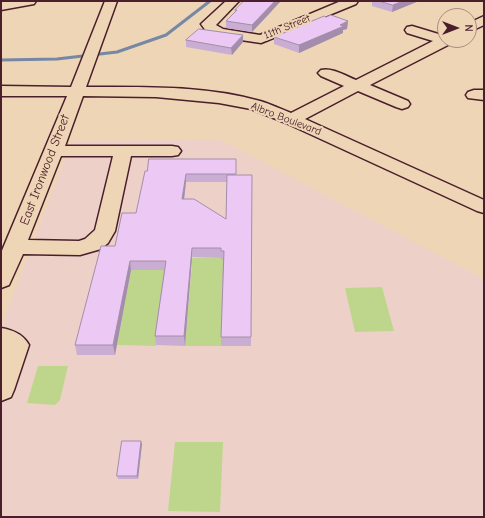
<!DOCTYPE html>
<html>
<head>
<meta charset="utf-8">
<style>
	body { margin:0 }
	#map { position:relative; width:485px; height:518px; overflow:hidden; background:#eed5b6; font-family:"Comic Neue",sans-serif }
	canvas { display:block }
	.frame { position:absolute; inset:0; border:2px solid #4a1f2b; pointer-events:none }
	.north { position:absolute; left:437px; top:8px; width:40px; height:40px; box-sizing:border-box; background:#eed5b6; border:1px solid #ac8c7e; border-radius:50%; rotate:90deg; font-size:11px; font-weight:700; line-height:16px; text-align:center; color:#4a1f2b }
	.north::after { content:''; display:block; margin:auto; width:14px; height:18px; background:#4a1f2b; clip-path:polygon(50% 0,100% 100%,50% 72%,0 100%) }
</style>
</head>
<body>
<div id="map">
<canvas width="485" height="518"></canvas>
<div class="frame"></div>
<div class="north">N</div>
</div>
<script>
const ctx = document.querySelector('canvas').getContext('2d');
ctx.lineJoin = 'round';
function paint(path, color) {
  ctx.fillStyle = color;
  ctx.fill(path, 'evenodd');
}
function strokePath(path, color, width, dash) {
  ctx.strokeStyle = color;
  ctx.lineWidth = width;
  ctx.lineCap = dash ? 'butt' : 'round';
  ctx.setLineDash(dash || []);
  ctx.stroke(path);
}
function write(font, color, halo, rows, align = 'center') {
  ctx.font = font + ' "Comic Neue",sans-serif';
  ctx.lineWidth = 4;
  ctx.setLineDash([]);
  ctx.textBaseline = 'middle';
  ctx.strokeStyle = halo;
  ctx.fillStyle = color;
  for (const [text, x, y, turn = 0] of rows) {
    ctx.save();
    ctx.translate(x, y);
    ctx.rotate((+turn || 0) * Math.PI / 180);
    ctx.textAlign = isNaN(turn) ? turn : align;
    if (halo) ctx.strokeText(text, 0, 0);
    ctx.fillText(text, 0, 0);
    ctx.restore();
  }
}
paint(new Path2D(`
	M219,139L484,279V517H1V326L72,141Z`), '#edd1c9');
paint(new Path2D(`
	M190,258H221L224,260L221,346H185L192,264Z
	M131,270H166L156,346L117,345Z
	M382,287L394,331L355,332L345,288Z
	M38,366H68L60,400L55,405L27,403Z
	M175,442H223L220,512L168,511Z`), '#bed68c');
strokePath(new Path2D(`
	M1,60L57,59L117,52L166,35L210,1`), '#7788a4', 3);
const minor = new Path2D(`
	M8,1H36L34,4L1,10V2Z
	M105,1H117L86,87C143,87 204,85 260,101C270,104 281,109 291,113L344,86L321,76L318,73L321,70C332,67 346,76 356,80L433,41L407,33L405,30L407,27L412,26L445,36V40H453L450,44L370,85L408,101L410,104L408,107L402,109L396,107L358,91L305,119L484,200V213L477,211L286,123L251,109L219,103L156,97L83,96L65,146H172L178,147L181,151L178,155L172,156H131L115,231L108,243L101,249L80,255L23,254L9,285L1,288V253L67,96H1V86L71,87ZM61,156H113L95,230L85,239L79,241L28,240Z
	M226,1H239L216,25L223,29L260,35L341,1H358L356,4L261,43L214,36L206,31L201,24Z
	M484,16V25L469,32V23Z
	M474,90H484V100L468,98L466,95L468,92Z
	M1,328C13,330 23,334 29,345L14,390L11,397L1,401V352L2,348L1,347Z`);
strokePath(minor, '#4a1f2b', 3);
paint(minor, '#eed5b6');
paint(new Path2D(`
	M372,1H419L392,12L372,6Z
	M235,10L272,11L252,32L226,28V21L235,12Z
	M326,17L348,21L347,29L343,30V33L299,53L274,44V37Z
	M243,35V42L232,55L186,47V40Z
	M236,159V175H252L251,346H221V337L223,260H221V258L192,257L185,346L156,345L155,336L164,270H131L115,355H77L75,345L115,246L136,213L147,171ZM186,182H227L226,219L184,199Z
	M142,444L138,479H118L117,476Z`), '#caadd2');
paint(new Path2D(`
	M275,1H281L252,32V25Z
	M403,1H419L392,12L393,5Z
	M348,21L347,29L343,30V33L299,53V45L340,25Z
	M243,35V42L232,55L231,48Z
	M186,174V182L183,208L182,199Z
	M192,248V257L185,346L184,336Z
	M130,261L131,270L115,355L113,345Z
	M141,441L142,444L138,479L137,476Z`), '#a48dab');
const building = new Path2D(`
	M244,1H275L252,25L226,21L237,10H235Z
	M379,1H403L393,5Z
	M331,15L348,21L340,25L344,26L299,45L274,37L324,16L326,17Z
	M199,29L243,35L231,48L186,40Z
	M149,159H236V174H186L182,199H194L226,219L227,175H252L251,337H221L224,251H221V248H192L184,336H155L166,261H130L113,345H75L101,246H115L122,213H136L145,171H147Z
	M122,441H141L137,476H117Z`);
paint(building, '#ebc9f4');
strokePath(building, '#a48dab', 1);
write('11px', '#4a1f2b', '#eed5b6', [
	["11th Street",287,27,-22],
	["Albro Boulevard",286,119,21]
]);
write('13px', '#4a1f2b', '#eed5b6', [
	["East Ironwood Street",45,170,-69]
]);
</script>
</body>
</html>
